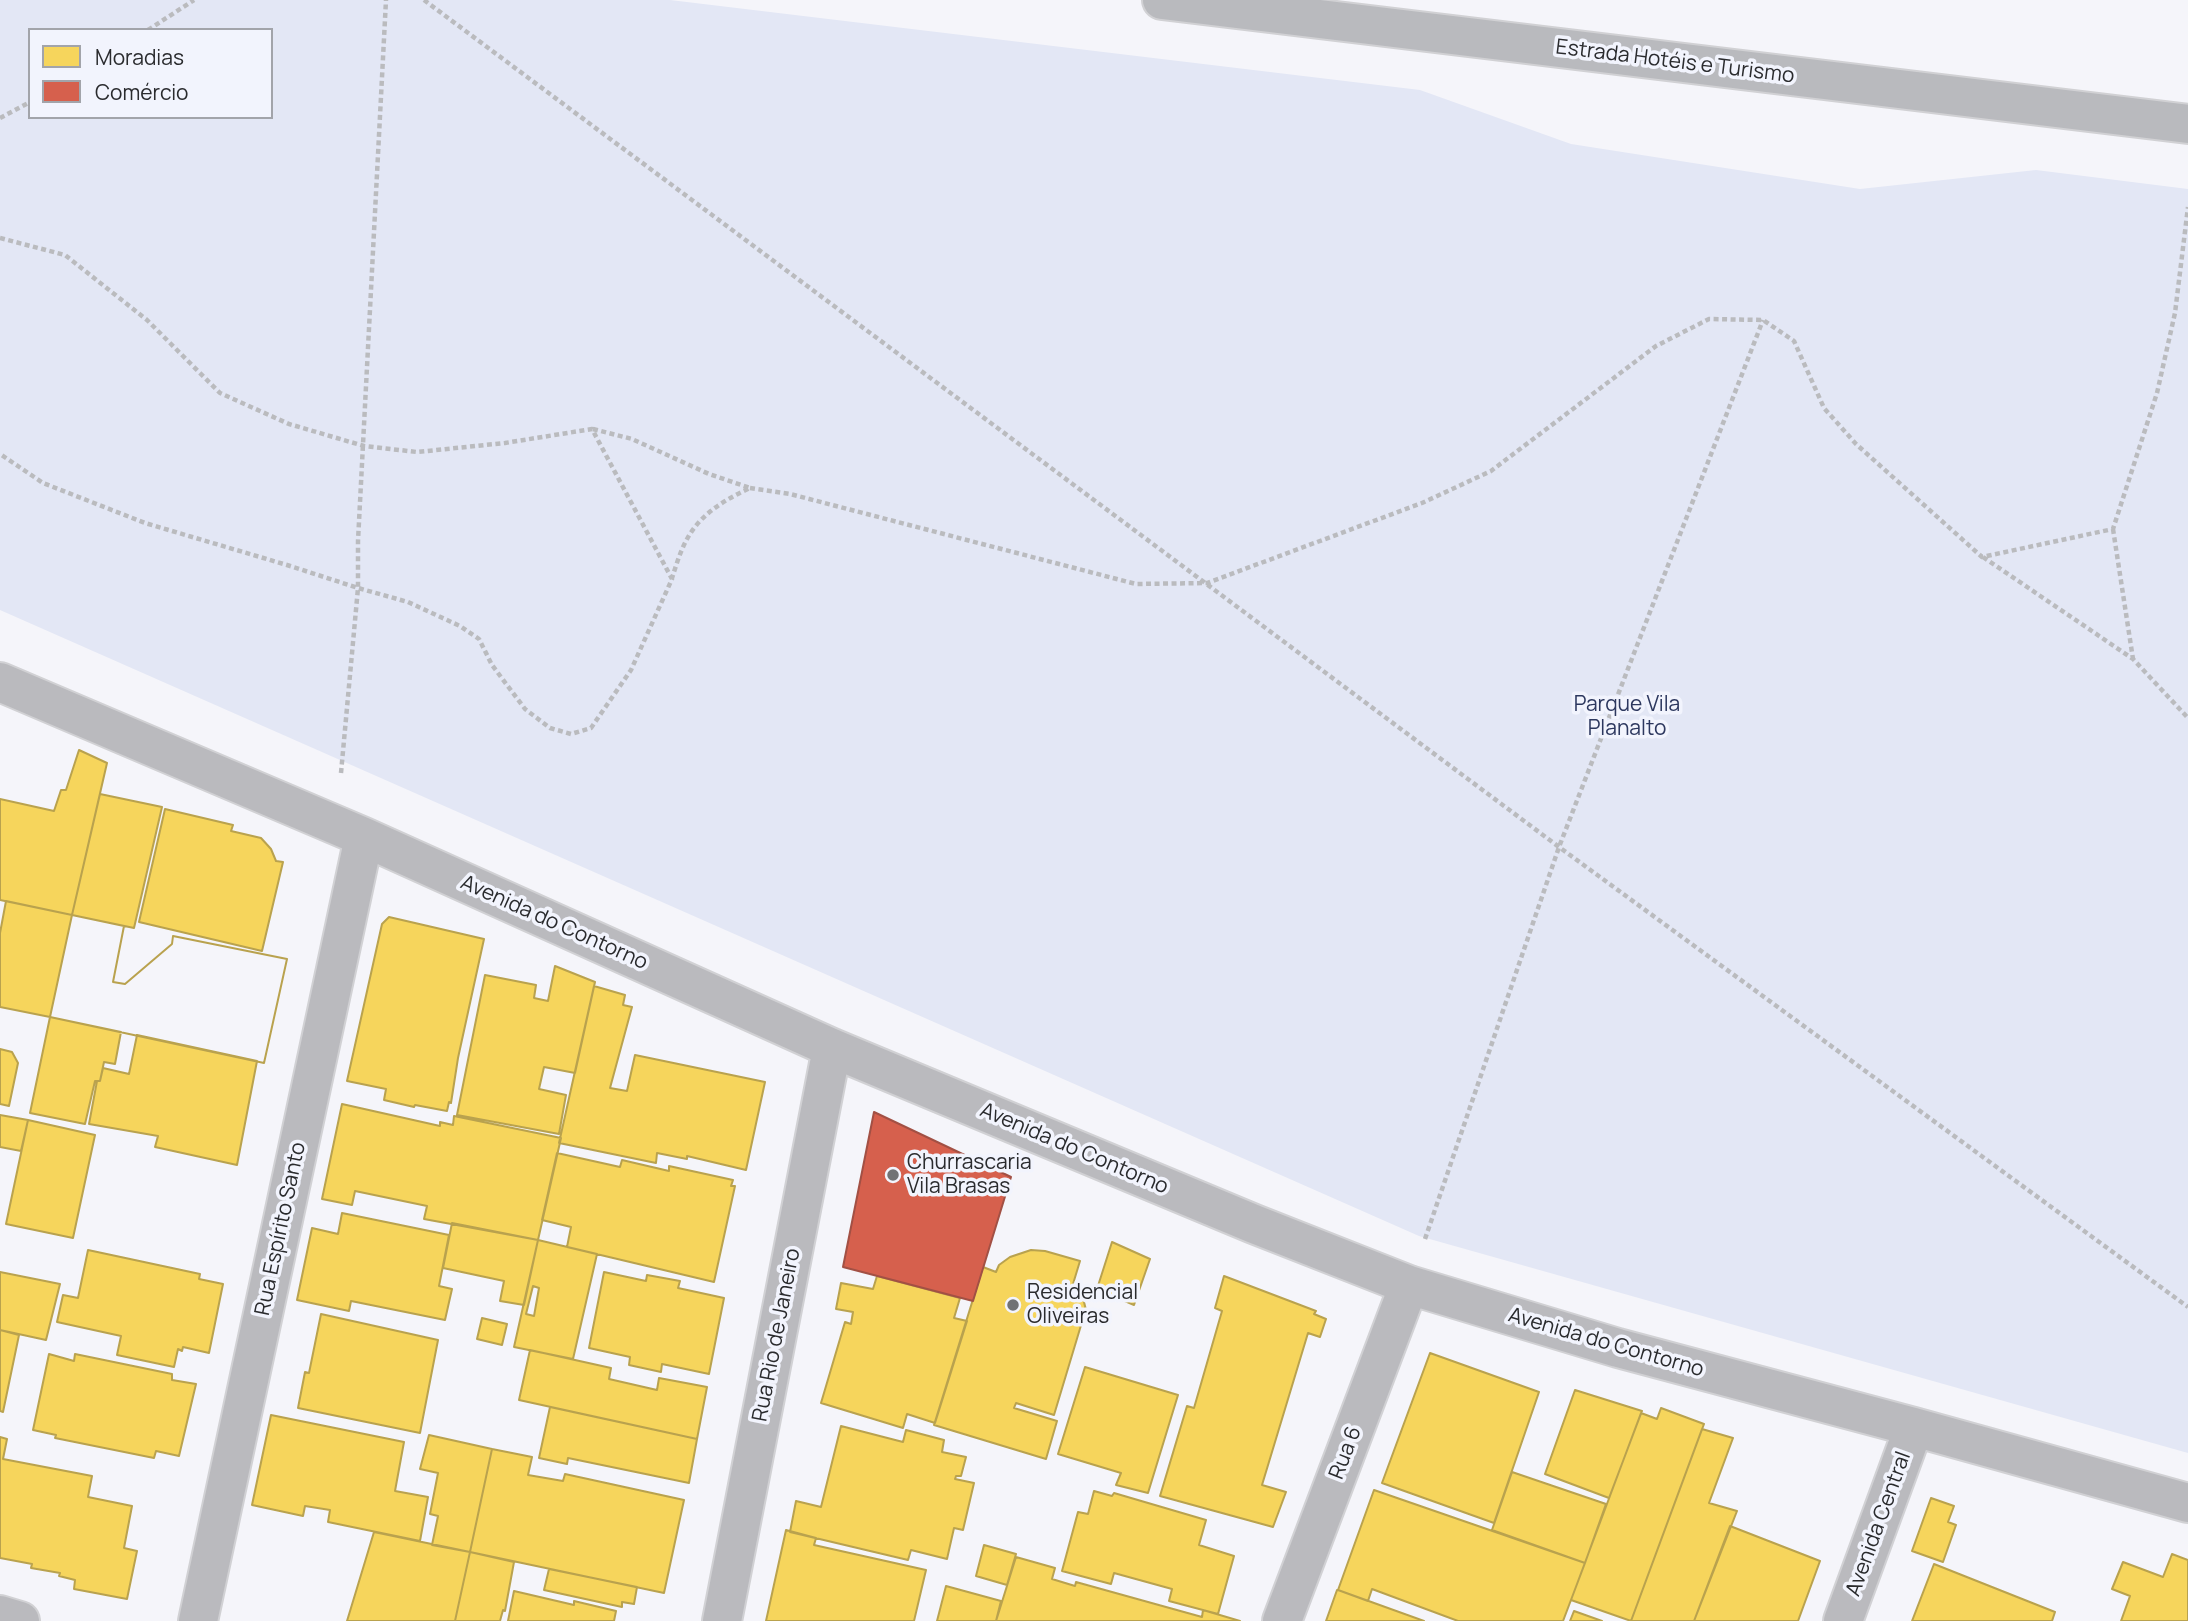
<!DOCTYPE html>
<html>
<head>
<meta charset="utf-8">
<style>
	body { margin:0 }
	#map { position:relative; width:2188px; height:1621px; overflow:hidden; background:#f5f5fa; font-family:Manrope,sans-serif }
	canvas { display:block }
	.legend { position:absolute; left:28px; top:28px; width:245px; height:91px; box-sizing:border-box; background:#f2f4fd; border:2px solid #a2a4aa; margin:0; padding:9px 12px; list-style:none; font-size:21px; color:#2a2b2e }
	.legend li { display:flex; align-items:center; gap:14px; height:35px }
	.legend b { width:35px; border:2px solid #a2a4aa }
</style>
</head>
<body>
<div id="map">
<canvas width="2188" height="1621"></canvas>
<ul class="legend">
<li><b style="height:19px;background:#f6d55c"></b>Moradias</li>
<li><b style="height:19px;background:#d6604d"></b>Comércio</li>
</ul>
</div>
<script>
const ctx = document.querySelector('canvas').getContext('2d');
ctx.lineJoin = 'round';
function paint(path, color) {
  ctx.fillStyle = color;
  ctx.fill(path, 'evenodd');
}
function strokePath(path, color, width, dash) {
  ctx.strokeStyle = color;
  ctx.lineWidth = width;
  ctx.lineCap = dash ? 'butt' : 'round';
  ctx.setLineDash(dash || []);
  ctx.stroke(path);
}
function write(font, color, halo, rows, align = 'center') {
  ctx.font = font + ' Manrope,sans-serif';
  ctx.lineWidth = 7;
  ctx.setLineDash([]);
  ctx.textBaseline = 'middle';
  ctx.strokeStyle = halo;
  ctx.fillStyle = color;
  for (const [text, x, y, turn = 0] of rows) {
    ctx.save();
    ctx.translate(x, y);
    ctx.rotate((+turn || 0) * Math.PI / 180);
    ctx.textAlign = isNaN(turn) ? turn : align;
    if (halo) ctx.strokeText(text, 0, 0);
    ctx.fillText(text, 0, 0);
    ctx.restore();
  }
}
paint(new Path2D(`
	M0,0H670L1420,90L1571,144L1860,189L2036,170L2188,189V1453L1419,1236L0,610ZM30,30H271V117H30Z`), '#e3e7f5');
const homes = new Path2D(`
	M79,750L107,763L72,915L0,900V799L54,811L61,790H66Z
	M100,794L162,807L134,928L72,915Z
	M165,809L233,825L231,831L261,838L271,849L276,861L283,862L262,951L139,922Z
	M6,901L72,915L50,1017L0,1007V933Z
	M72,915L124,926L113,982L125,984L172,944L173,936L287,959L264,1063L50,1017Z
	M72,915L124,926L113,982L125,984L172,944L173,936L287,959L264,1063L50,1017Z
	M389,917L484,939L458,1058L451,1103L449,1102L447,1111L415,1105L414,1107L384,1100L386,1089L347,1081L382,924Z
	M555,966L595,982L575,1073L544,1067L539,1089L566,1095L559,1134L457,1115L485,975L536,985L534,998L548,1001Z
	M594,986L625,995L623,1005L632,1007L610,1088L627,1091L635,1055L765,1082L746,1170L687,1156V1159L657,1153L656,1163L559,1143Z
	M50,1017L121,1032L115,1064L104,1062L100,1081H95L85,1124L30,1113Z
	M137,1035L257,1061L237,1165L155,1147L158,1136L89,1124L97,1081H100L103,1068L129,1074Z
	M0,1049L12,1052L18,1063L9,1106L0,1104Z
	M342,1104L440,1126V1122L453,1125L454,1116L561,1138L538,1240L424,1219L427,1206L355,1191L352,1205L322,1199Z
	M0,1115L28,1120L21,1151L0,1147Z
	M28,1120L95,1135L73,1238L6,1224Z
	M557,1153L620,1167L622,1160L669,1171V1166L733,1180L731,1186H735L714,1282L567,1247L571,1227L542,1220Z
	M342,1213L449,1235L439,1286L452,1289L445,1320L351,1301L349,1311L297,1300L312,1228L338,1234Z
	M452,1223L538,1240L524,1305L500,1301L504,1281L443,1268Z
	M538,1240L597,1254L573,1359L514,1347ZM533,1286L539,1288L534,1316L526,1314Z
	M1112,1242L1150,1259L1134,1305L1097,1289Z
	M88,1250L200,1274L199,1279L223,1284L209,1353L183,1347L182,1351L178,1349L174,1367L117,1355L121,1336L57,1322L63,1295L78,1298Z
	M1031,1250L1045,1251L1080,1261L1073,1284L1083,1298L1087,1314L1085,1322H1082L1054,1415L1016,1403L1014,1408L1057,1421L1046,1459L934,1425L983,1267L996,1272L999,1265L1010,1257Z
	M0,1272L60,1284L46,1340L0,1330Z
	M604,1272L646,1281L647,1275L680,1281L678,1288L724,1298L709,1374L662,1364L661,1372L629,1365L630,1357L589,1348Z
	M877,1276L960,1298L954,1318L967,1321L935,1423L907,1414L903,1428L821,1403L845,1322L851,1324L853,1312L836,1309L841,1283L873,1289Z
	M1224,1276L1316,1311L1314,1314L1326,1319L1320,1337L1308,1333L1262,1485L1286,1492L1273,1527L1160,1496L1187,1406L1194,1408L1222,1311L1215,1308Z
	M321,1314L438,1340L420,1433L298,1408L305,1372L309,1373Z
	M482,1318L507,1324L502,1345L477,1339Z
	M0,1330L19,1335L3,1412L0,1411Z
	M530,1350L611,1368L609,1379L657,1390L659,1378L707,1387L697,1439L519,1400Z
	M1430,1353L1539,1392L1494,1523L1382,1483Z
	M49,1354L74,1361L75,1354L172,1374V1380L196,1384L179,1456L156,1451L154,1458L55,1438L56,1435L33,1430Z
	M1085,1367L1178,1395L1148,1493L1116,1485L1121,1473L1058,1454Z
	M1575,1390L1642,1411L1609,1498L1545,1474Z
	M550,1407L697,1439L689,1483L568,1458L567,1464L539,1458Z
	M1661,1408L1704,1424L1631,1621L1571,1600L1641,1413L1657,1419Z
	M271,1415L404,1442L395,1491L428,1497L420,1541L328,1522L330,1510L305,1506L303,1516L252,1505Z
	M841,1426L903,1442L906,1430L944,1440L942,1452L966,1457L961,1476H956L955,1479L974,1483L963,1530L954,1528L947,1559L911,1550L908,1560L790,1532L796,1501L821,1507Z
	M1702,1429L1733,1438L1709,1503L1737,1511L1694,1621H1631Z
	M429,1435L492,1449L470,1552L432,1545L438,1516L430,1514L438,1473L420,1469Z
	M0,1437L7,1439L3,1459L92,1476L88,1497L132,1506L124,1548L137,1551L127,1599L74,1589L75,1580L59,1576L60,1573L31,1568L32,1564L0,1558Z
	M492,1449L532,1457L528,1475L563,1481L565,1474L684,1500L664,1593L470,1552Z
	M1512,1472L1606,1504L1585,1563L1492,1530Z
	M1374,1490L1585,1563L1563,1621H1458L1372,1589L1368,1601L1338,1590Z
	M1094,1491L1112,1496L1114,1493L1206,1520L1199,1545L1234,1556L1218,1614L1169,1601L1172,1589L1114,1573L1111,1584L1062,1571L1078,1512L1088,1514Z
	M1931,1498L1954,1506L1948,1522L1956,1525L1943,1562L1912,1551Z
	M1730,1526L1820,1561L1798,1621H1694Z
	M786,1530L816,1538L814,1545L926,1570L914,1621H766Z
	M374,1532L470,1552L455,1621H347Z
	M984,1545L1016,1554L1007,1585L976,1576Z
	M470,1552L514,1562L505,1611L503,1610L500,1621H455Z
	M2172,1554L2188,1560V1621H2121L2130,1596L2112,1589L2123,1562L2163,1577Z
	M1016,1557L1055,1568L1052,1579L1075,1586L1076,1582L1202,1617L1203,1610L1240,1621H996Z
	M1934,1564L2055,1612L2052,1621H1912Z
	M549,1569L637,1587L634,1604L622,1602V1607L544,1590Z
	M946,1586L1001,1601L996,1621H937Z
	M1337,1590H1338L1424,1621H1326Z
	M514,1591L574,1605V1601L616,1611L614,1621H508Z
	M1574,1611L1602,1621H1570Z`);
paint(homes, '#f6d55c');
strokePath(homes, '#b9a24e', 2);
const shops = new Path2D(`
	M874,1112L1011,1177L973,1301L843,1267Z`);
paint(shops, '#d6604d');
strokePath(shops, '#a25044', 2);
const street = new Path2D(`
	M0,682L364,837L832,1048L1254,1224L1409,1285L1618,1348L1914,1427L2188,1503
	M0,1615L20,1621
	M198,1621L364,837
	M722,1621L832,1048
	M1282,1621L1409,1285
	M1843,1621L1914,1427`);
const secondary = new Path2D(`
	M1162,0L2188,124`);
strokePath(street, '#d1d1d4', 42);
strokePath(secondary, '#d1d1d4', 42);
strokePath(new Path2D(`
	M424,0L1559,847L2188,1307
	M148,30L194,0
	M0,118L30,102
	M0,238L65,255L147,320L220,393L289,424L364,446L417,452L505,443L592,429L672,579L631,670L591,728L571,734L550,728L525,709L492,665L479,639L460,626L408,602L358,588L287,565L145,523L43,483L0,454
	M593,429L632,439L709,474L750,488C724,500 699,515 686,541C680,552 676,566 672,578
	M750,488L790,494L1136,584L1207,583L1422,503L1491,471L1656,346L1709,319L1763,320L1794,341L1824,408L1856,444L1982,557L2113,529L2157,393L2175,313L2188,207
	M2113,529L2133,659
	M1983,557L2133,659L2188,718
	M341,773L358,588V541L386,0
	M1425,1239L1559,847L1763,320`), '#babbbe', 4.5, [5, 3.5]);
strokePath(street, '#bababe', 38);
strokePath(secondary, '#b9babe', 38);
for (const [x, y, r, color] of [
	[893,1175,7,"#717275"],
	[1013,1305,7,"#717275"]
]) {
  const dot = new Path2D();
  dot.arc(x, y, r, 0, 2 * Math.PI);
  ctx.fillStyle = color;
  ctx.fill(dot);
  strokePath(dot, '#f2f4fd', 2.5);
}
write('21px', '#2a2b2e', '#f2f4fd', [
	["Estrada Hotéis e Turismo",1675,62,7],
	["Avenida do Contorno",554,923,24],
	["Avenida do Contorno",1074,1149,23],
	["Rua Espírito Santo",281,1229,-78],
	["Rua Rio de Janeiro",777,1335,-79],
	["Avenida do Contorno",1606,1343,16],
	["Rua 6",1346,1453,-69],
	["Avenida Central",1879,1524,-70]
]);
write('21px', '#2d385f', '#f2f4fd', [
	["Parque Vila",1627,705],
	["Planalto",1627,729]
]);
write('21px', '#2a2b2e', '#f2f4fd', [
	["Churrascaria",907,1163],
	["Vila Brasas",907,1187],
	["Residencial",1027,1293],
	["Oliveiras",1027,1317]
], 'left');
</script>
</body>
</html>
